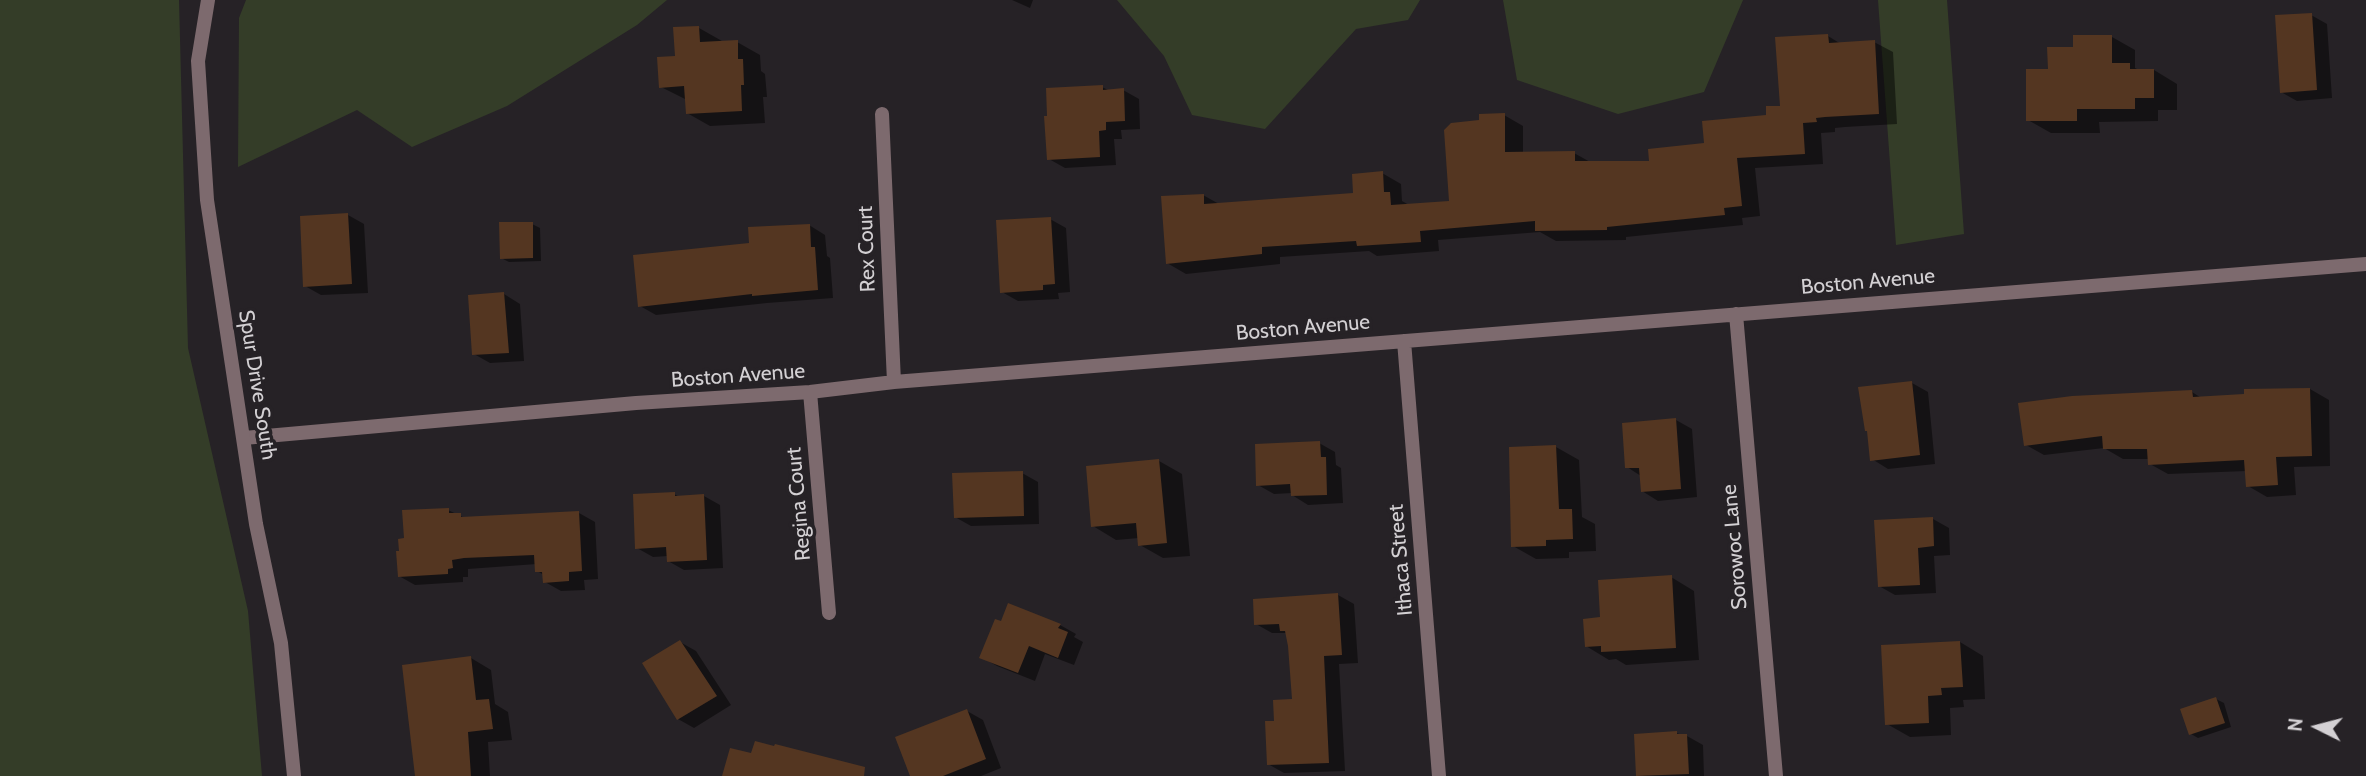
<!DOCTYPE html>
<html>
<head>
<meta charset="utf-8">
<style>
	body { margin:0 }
	#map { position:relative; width:2366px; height:776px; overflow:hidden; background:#262226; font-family:Cabin,sans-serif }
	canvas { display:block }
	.north { position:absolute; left:2282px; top:692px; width:70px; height:70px; -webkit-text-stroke:5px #262226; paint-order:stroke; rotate:276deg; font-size:19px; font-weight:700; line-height:28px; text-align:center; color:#d3d0d3 }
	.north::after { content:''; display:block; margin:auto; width:24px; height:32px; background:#d3d0d3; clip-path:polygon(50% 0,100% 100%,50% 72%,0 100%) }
</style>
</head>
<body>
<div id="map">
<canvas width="2366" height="776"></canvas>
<div class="north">N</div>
</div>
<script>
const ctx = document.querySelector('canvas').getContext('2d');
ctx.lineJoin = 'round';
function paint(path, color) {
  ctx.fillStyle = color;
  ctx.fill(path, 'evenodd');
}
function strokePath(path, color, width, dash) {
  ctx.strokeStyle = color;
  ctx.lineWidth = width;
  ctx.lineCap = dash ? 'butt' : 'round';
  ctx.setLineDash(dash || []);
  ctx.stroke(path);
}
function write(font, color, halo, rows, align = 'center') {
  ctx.font = font + ' Cabin,sans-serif';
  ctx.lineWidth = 7;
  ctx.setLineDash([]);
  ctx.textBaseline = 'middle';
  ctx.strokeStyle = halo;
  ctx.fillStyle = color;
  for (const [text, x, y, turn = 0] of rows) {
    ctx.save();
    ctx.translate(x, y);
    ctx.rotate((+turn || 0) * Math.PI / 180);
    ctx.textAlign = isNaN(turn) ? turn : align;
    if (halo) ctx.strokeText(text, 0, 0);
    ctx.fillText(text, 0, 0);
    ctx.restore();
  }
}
paint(new Path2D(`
	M0,0H179L188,348L248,611L262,776H0Z
	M246,0H667L637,25L507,106L412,147L357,110L238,167L239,18Z
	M1117,0H1420L1408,20L1356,29L1265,129L1192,115L1164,56Z
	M1503,0H1743L1704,92L1618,114L1517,80Z
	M1878,0H1947L1964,234L1896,245Z`), '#343d28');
paint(new Path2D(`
	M1012,0H1033L1030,8Z
	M2311,15L2327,24L2332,98L2297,101L2281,92Z
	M699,28L722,41L737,42L760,55L761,71L765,74L767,97H763L765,123L710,126L687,113V100L661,87L676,57Z
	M1828,36L1841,44L1874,42L1893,52L1897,124L1845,127L1835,128V132L1821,133L1823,164L1755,168L1760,216L1742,218L1743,225L1626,237V240L1556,241L1540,232L1438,240L1439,251L1377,256L1369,251L1280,257V264L1186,274L1167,263L1203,195L1219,204L1355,195L1382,173L1401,184L1402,201L1409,205L1451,203L1481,121L1504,115L1523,126V153H1574L1592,163L1651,162L1706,145L1768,117L1781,107Z
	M2112,37L2135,50V68L2139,70H2154L2177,84V110H2158V121L2099,122L2100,133H2051L2028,120L2049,71L2075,48Z
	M1102,87L1110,91L1123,90L1139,99L1140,129L1121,130L1122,139H1114L1116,165L1065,168L1049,159Z
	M348,215L364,224L368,293L321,295L305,286Z
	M1050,219L1066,228L1070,292L1058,293L1059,299L1018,301L1002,292Z
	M532,224L540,228L541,261L509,262L501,258Z
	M809,225L825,235L827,256L830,258L833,298L767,303L656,315L640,306L751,244Z
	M504,294L520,304L524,361L490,363L474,354Z
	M1912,383L1928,392L1935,464L1888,469L1872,459Z
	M2310,389L2329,400L2330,466L2294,467L2296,495L2267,497L2248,486L2247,471L2168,474L2150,464L2149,459H2123L2104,448L2044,455L2026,445L2192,392L2203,399Z
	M1676,420L1692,429L1697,497L1658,501L1642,491L1641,476L1627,467Z
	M1319,443L1335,452L1336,465L1341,468L1343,503L1308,505L1292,495V493L1274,494L1258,485Z
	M1556,447L1579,460L1582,517L1595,524L1596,551L1569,552V558L1536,559L1513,546Z
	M1159,461L1182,474L1190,556L1163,558L1140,545L1139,538L1116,540L1093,526Z
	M1022,473L1038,482L1039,524L971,526L955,517Z
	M674,494L680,497L704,496L720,505L723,568L684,570L668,561V556L653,557L637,548Z
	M448,510L467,519L579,513L595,522L598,579L584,580L585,590L561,591L545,582L544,575L537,571V564L468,569V577H463V582L415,585L399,576L406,540Z
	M1933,519L1949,528L1950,555L1934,556L1936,593L1895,595L1879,586Z
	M1671,577L1694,591L1699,660L1626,665L1616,659L1609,660L1586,646L1602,619Z
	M1338,595L1354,604L1358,663L1339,664L1345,771L1284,773L1268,764L1276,723L1293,701L1290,645L1286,633H1272L1256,624Z
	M1060,625L1076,634L1074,637L1083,642L1074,665L1045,654L1035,681L997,666L981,657Z
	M680,642L696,651L731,705L694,728L678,719Z
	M1960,642L1983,656L1985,699L1963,700L1964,707L1950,708L1951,735L1910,737L1887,724Z
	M471,658L491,670L495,704L508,712L512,740L488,742L490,776H417Z
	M2216,699L2224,703L2231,727L2198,738L2191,734Z
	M967,711L983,720L1001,768L981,776H912Z
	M1676,733L1687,736L1703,745L1704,776H1638L1636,735Z`), '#0007');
paint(new Path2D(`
	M2312,13L2317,90L2280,93L2275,15Z
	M699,26L700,42L738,40V59H743L744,85H741L742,111L686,114L684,86L659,88L657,57L675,56L673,27Z
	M1828,34L1829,43L1875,40L1879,114L1825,117L1816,118L1817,122L1803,123L1805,154L1737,158L1742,206L1724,208L1725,215L1607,227V230L1535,231V221L1420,231L1421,242L1357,246L1356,241L1262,247V254L1166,264L1161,196L1204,194V204L1353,193L1352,174L1383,171L1384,192H1390L1391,205L1449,201L1444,130L1451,123L1479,120V114L1505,113V152L1575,151V161H1649L1648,149L1704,143L1702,121L1766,115V106H1780L1775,37Z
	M2073,35H2112V63H2130V69H2154V98H2135V109H2077V121H2026V69H2048L2047,47H2073Z
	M1103,85V90L1124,88L1125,121L1106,122V130L1099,131L1100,157L1047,160L1044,116H1047L1046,88Z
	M348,213L352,284L303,287L300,216Z
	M1051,217L1055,284L1043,285V290L1000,293L996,220Z
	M499,222H533V258L500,259Z
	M810,224L811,247H815L818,290L752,296V294L638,307L633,255L749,243L748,227Z
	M504,292L509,353L472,355L468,295Z
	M1912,381L1920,455L1870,461L1867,431H1865L1858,387Z
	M2310,388L2312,456L2276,457L2278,485L2246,487L2244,460L2148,465L2147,449H2103L2102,436L2024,446L2018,403L2072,396L2192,390L2193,397L2244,394V389Z
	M1676,418L1681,489L1641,492L1639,468H1625L1622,423Z
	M1320,441L1321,457H1326L1327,495L1291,496L1290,484L1256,486L1255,444Z
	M1556,445L1559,509H1572L1573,539L1546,540V546L1511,547L1509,447Z
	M1159,459L1167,543L1138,546L1136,523L1091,527L1086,466Z
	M1023,471L1024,516L954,518L952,473Z
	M675,492V496L704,494L707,560L667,562L666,547L635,549L633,494Z
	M449,508V513H461V517L579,511L582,571L569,572V581L543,583L542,572H535L534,555L464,558L452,560L453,568L448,569V574L398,577L396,551H399L398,539L404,538L402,510Z
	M1933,517L1934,546L1918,548L1920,585L1878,587L1874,520Z
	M1672,575L1676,648L1601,652V646L1585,647L1583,619L1600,617L1598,580Z
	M1338,593L1342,655L1324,656L1329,763L1267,765L1265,721H1274L1273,700L1292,699L1288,646L1285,631H1280L1279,624L1254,625L1253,599Z
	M1008,603L1061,624L1058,628L1068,632L1058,658L1029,646L1018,673L979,658L995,619L1001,621Z
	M680,640L717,696L677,720L642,663Z
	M1960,641L1963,687L1941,688L1942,695L1928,696L1929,723L1885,725L1881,645Z
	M471,656L476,700L489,699L493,729L468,732L471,776H415L402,665Z
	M2216,697L2225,723L2189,735L2180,709Z
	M967,709L986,759L943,776H910L895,737Z
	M1677,731V734H1687L1689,774L1636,776L1634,734Z
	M755,741L774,746L775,744L865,767L864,776H722L730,748L751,753Z`), '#543621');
strokePath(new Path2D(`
	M882,114L894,382
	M1736,314L1776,776
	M1404,341L1439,776
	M810,392L829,613
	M244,438L636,403L810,392L894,382L2366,264`), '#7d6a6e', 14);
strokePath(new Path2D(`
	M208,0L198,61L207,200L256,524L281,643L294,776`), '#7d6a6e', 14);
write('21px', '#d3d0d3', '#262226', [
	["Rex Court",867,249,-92],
	["Boston Avenue",1868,282,-5],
	["Boston Avenue",1303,328,-5],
	["Boston Avenue",738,376,-4],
	["Spur Drive South",257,385,81],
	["Regina Court",799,504,-95],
	["Sorowoc Lane",1735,547,-95],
	["Ithaca Street",1401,560,-95]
]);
</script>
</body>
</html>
